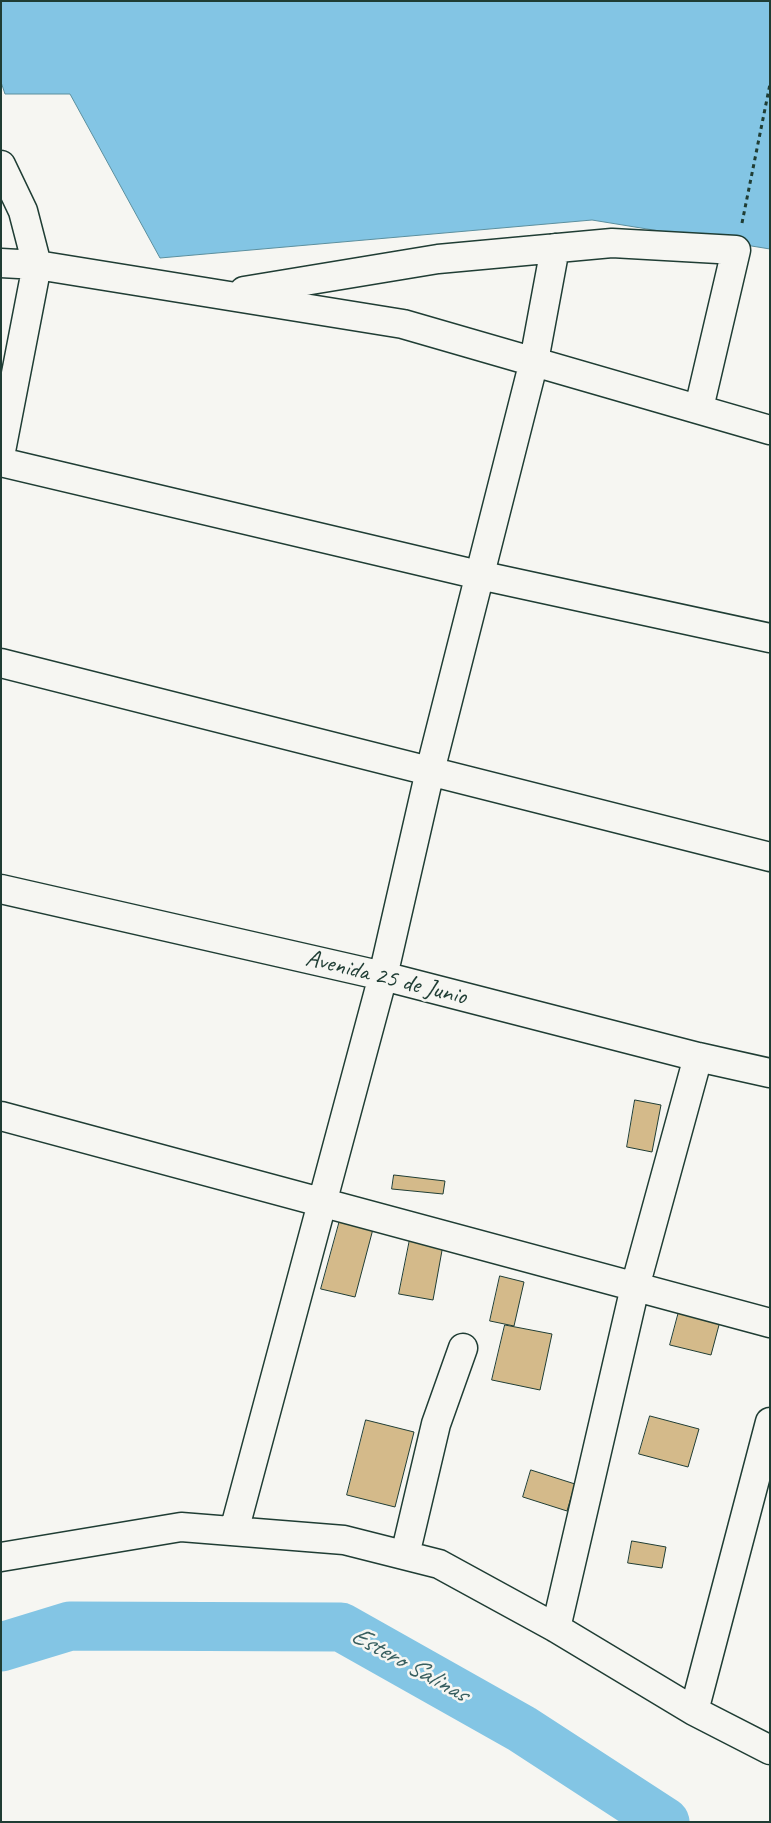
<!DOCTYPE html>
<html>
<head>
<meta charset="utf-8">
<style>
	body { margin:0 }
	#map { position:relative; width:771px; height:1823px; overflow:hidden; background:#f6f6f2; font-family:Caveat,sans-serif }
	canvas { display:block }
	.frame { position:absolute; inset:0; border:2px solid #1f3d34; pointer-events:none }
</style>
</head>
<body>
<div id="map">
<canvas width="771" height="1823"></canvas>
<div class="frame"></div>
</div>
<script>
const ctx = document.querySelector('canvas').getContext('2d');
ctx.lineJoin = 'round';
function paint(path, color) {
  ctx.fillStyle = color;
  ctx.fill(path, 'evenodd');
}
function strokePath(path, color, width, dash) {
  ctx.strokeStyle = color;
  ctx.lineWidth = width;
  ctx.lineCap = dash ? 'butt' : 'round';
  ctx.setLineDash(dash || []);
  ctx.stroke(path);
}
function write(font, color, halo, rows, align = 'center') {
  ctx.font = font + ' Caveat,sans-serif';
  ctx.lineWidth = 5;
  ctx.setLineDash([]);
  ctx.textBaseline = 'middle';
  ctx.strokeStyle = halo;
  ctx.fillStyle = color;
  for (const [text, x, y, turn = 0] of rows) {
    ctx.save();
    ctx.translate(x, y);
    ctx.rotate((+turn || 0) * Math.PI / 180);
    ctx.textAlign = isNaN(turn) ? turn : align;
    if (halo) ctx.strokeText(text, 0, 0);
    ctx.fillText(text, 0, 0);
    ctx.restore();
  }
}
const water = new Path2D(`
	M1,1H770V249L592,220L160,258L70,94H5L1,82Z`);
paint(water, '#83c5e4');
strokePath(water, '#5b8f9e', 1);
strokePath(new Path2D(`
	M1,1647L70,1626L341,1627L522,1729L665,1822`), '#83c5e4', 49);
const building = new Path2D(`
	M635,1100L661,1105L652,1152L627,1147Z
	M394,1175L445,1181L443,1194L392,1189Z
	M340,1220L373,1229L355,1297L321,1289Z
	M410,1239L443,1245L433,1300L399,1294Z
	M500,1276L524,1282L514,1326L490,1321Z
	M682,1300L723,1310L711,1355L670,1345Z
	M505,1325L552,1334L540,1390L492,1380Z
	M650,1416L699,1429L688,1467L639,1454Z
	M366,1420L414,1432L395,1507L347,1495Z
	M531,1470L575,1484L567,1511L523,1497Z
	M632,1541L666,1547L662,1568L628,1563Z`);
paint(building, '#d4ba8a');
strokePath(building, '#1f3d34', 1);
const minor = new Path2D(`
	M1,165L23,211L37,265L1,451
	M1,263L37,265L403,324L770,430
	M244,291L438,259L612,243L736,250L699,408
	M1,462L479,575L770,638
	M1,663L770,857
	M1,889L383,976L698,1057L770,1073
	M1,1116L770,1323
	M234,1531L383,976L430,771L534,361L555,248
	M405,1555L436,1424L463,1348
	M1,1557L181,1527L344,1540L439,1564L556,1628L694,1711L770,1750
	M556,1628L635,1287L698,1057
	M694,1711L770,1422`);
strokePath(minor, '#1f3d34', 31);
strokePath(new Path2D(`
	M742,223L770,84`), '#1f3d34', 3, [4, 4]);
strokePath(minor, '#f6f6f2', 28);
write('25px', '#1f3d34', '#f6f6f2', [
	["Avenida 25 de Junio",386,978,14]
]);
write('italic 26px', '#385f60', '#f6f6f2', [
	["Estero Salinas",409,1665,29]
]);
</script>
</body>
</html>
